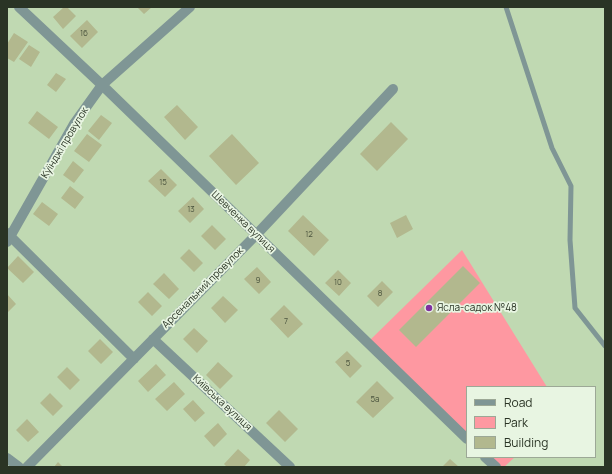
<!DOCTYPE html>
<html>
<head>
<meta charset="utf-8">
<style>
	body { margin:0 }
	#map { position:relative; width:612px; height:474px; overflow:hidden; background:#c0d9b2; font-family:Manrope,sans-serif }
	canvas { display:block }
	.frame { position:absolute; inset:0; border:8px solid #2a3425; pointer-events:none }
	.legend { position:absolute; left:466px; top:386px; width:130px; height:72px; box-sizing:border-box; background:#e8f5e2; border:1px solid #9ca896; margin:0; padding:5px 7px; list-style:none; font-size:12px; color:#2a3425 }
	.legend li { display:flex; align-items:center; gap:8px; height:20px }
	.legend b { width:20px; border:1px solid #9ca896 }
</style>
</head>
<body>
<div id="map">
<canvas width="612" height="474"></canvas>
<div class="frame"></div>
<ul class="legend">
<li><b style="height:5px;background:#7f9695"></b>Road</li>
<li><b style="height:11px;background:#fe98a1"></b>Park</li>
<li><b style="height:11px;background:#b2b88e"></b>Building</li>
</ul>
</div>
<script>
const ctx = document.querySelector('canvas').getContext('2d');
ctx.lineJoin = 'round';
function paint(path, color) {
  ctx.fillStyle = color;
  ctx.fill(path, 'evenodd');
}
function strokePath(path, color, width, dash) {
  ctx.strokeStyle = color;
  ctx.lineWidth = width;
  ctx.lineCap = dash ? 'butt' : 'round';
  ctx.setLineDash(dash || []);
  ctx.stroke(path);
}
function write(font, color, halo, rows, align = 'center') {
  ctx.font = font + ' Manrope,sans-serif';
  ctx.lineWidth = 3.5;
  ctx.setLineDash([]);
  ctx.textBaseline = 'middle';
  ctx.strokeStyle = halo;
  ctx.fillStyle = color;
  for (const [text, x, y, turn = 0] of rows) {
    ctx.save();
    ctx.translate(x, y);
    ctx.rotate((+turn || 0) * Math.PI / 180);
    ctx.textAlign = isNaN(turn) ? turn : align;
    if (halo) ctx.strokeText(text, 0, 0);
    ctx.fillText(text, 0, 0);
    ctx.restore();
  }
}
paint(new Path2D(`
	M462,250L547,387H467V439L368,342Z
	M485,457H515L504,467H496Z`), '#fe98a1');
paint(new Path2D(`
	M64,7H67L76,16L63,29L53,17Z
	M137,7H152L144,14Z
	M87,20L98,32L82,48L70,36Z
	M14,33L28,42L14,62L7,58V44Z
	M29,45L40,52L31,67L19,59Z
	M56,73L66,79L56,92L47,85Z
	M177,105L198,127L185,140L164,117Z
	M37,111L58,127L49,139L28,123Z
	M101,115L112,123L99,140L88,131Z
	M391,122L408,139L377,171L360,154Z
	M87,134L102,145L89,162L74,151Z
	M232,134L259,163L236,185L209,156Z
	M73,161L84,170L74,183L63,175Z
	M161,169L177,185L165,197L148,181Z
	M70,186L84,197L75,209L61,198Z
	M193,197L204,209L190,223L178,211Z
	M42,202L58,214L49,226L33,214Z
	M303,215L329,240L314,256L288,231Z
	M406,215L413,229L397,238L390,223Z
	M212,225L226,239L215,250L201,236Z
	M189,249L203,263L194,272L180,258Z
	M18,256L34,272L23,283L7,268Z
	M463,266L480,283L416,347L399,330Z
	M257,267L271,282L259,294L244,279Z
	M338,270L351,283L339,296L325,283Z
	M164,273L179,289L169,299L153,284Z
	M382,281L393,292L378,307L367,296Z
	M148,292L162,306L152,316L138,302Z
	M7,294L16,304L7,313Z
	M223,296L238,310L225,323L211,308Z
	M284,305L303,324L288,338L270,319Z
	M194,328L208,341L197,353L183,339Z
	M100,339L113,352L101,364L88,351Z
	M347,351L362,366L350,378L335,362Z
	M218,362L233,376L220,389L206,375Z
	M156,364L166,375L148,392L138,381Z
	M67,367L80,380L70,390L57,377Z
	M377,381L394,398L373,418L356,402Z
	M174,382L185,394L167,411L155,399Z
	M50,393L63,406L53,416L40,403Z
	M193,400L205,413L195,422L183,409Z
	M279,410L298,429L285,442L266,423Z
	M27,419L39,432L28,442L16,430Z
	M218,423L227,434L214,447L204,436Z
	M238,449L250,460L244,467H227L224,464Z
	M450,459L459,467H442Z
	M58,462L63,467H54Z`), '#b2b88e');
strokePath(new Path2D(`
	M506,7L552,148L571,186L570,240L575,308L605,346`), '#7f9695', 5);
strokePath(new Path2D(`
	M19,7L102,85L467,439
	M7,233L134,359
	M7,242L74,124L102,85L190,7
	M153,339L290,467
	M485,457L496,467
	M7,458L19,467
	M27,467L256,235L393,89`), '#7f9695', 10);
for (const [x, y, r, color] of [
	[429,308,4,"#8030a0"]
]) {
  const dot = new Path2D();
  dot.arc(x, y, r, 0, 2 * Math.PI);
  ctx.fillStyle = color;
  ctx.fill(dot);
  strokePath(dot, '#e8f5e2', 1.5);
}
write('8px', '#4c553f', null, [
	["16",84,34],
	["15",163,183],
	["13",191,210],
	["12",309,235],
	["9",258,281],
	["10",338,283],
	["8",380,294],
	["7",286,322],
	["5",348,364],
	["5а",375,400]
]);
write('10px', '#2a3425', '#e8f5e2', [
	["Куїнджі провулок",65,143,-59],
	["Шевченка вулиця",243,222,44],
	["Арсенальний провулок",203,288,-45],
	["Київська вулиця",222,403,43]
]);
write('10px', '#2a3425', '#e8f5e2', [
	["Ясла-садок №48",437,308]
], 'left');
</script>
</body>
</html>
